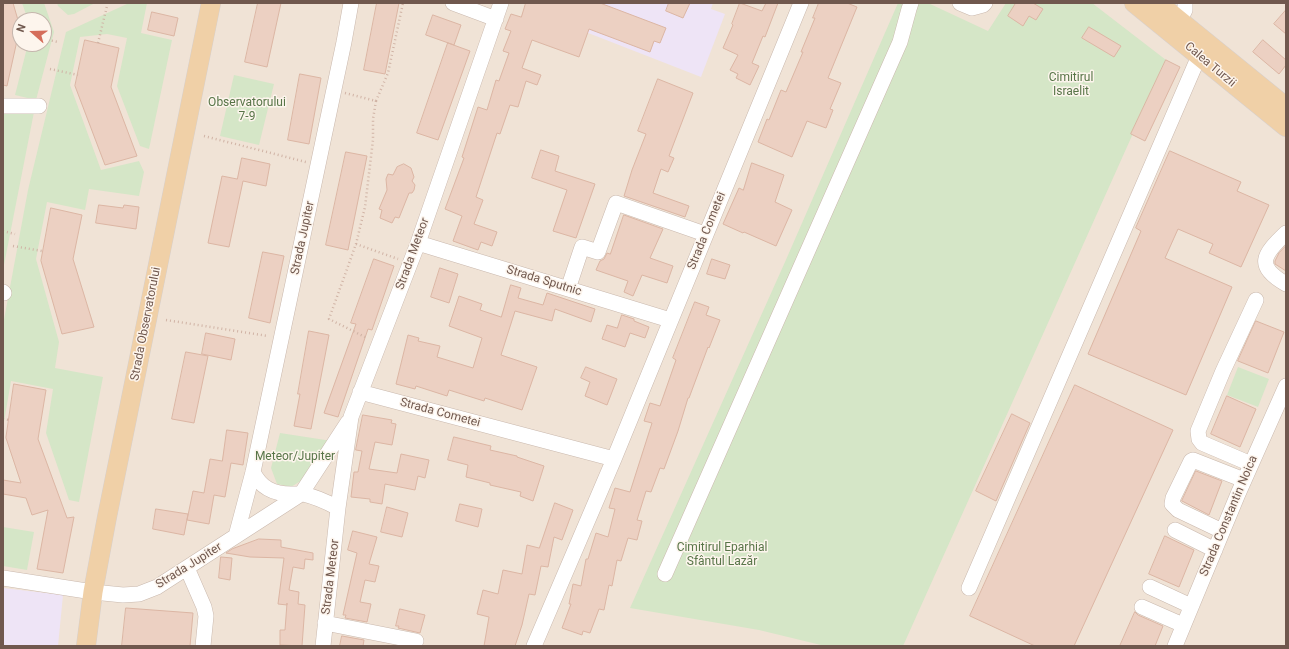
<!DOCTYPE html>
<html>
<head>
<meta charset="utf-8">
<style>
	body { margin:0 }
	#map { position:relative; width:1289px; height:649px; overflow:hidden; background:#faf1e7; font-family:Roboto,sans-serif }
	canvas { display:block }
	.frame { position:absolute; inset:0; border:4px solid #70584e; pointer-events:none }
	.north { position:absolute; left:12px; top:12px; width:40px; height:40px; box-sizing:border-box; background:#fdf5ed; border:1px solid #c5b6ad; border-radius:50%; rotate:290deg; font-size:11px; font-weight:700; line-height:16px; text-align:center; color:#70584e }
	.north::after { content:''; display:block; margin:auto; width:14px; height:18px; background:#d56d5a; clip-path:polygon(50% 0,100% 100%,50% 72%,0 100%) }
</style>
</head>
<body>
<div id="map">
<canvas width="1289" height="649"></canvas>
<div class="frame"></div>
<div class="north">N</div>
</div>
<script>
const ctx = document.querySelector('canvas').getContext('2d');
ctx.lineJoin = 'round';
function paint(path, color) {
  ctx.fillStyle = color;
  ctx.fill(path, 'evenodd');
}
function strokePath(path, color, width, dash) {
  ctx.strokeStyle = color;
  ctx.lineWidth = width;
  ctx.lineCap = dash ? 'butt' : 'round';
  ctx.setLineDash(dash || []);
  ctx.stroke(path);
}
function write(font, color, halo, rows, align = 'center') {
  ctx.font = font + ' Roboto,sans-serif';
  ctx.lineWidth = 3;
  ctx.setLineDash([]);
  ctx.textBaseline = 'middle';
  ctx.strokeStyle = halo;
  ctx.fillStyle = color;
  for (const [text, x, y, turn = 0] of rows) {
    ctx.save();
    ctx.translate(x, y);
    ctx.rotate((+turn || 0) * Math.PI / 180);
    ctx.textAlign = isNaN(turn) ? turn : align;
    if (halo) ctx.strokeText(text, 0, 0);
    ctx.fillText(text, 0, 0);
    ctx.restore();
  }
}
paint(new Path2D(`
	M3,3H1286V646H3ZM20,20H44V44H20Z`), '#f0e3d6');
paint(new Path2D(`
	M588,3H713L711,9L725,14L701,77L578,29Z
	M3,588L63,595L58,646H3Z`), '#eee4f6');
paint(new Path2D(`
	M22,3H44L54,32L36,100L15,95L28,44H44V20H28Z
	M57,3H95L74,14L68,15L58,6Z
	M129,3H147L141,33L172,40L149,149L140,146L117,86L127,38L107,34L80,37L70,85L101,170L139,161L144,172L139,196L89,189L85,210L47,202L36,259L59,342L55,368L103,377L79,502L69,500L46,433L53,389L11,381L3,428V325L28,190L66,32Z
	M898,3H928L988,31L1006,3H1092L1166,60L903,646H825L759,630L630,608L785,262Z
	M234,75L274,84L259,145L220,136Z
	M3,109L34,112L3,270Z
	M1238,367L1269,379L1258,407L1227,395Z
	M280,433L332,441L307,477L291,487L277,484L271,468Z
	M3,527L34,532L27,570L3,566Z`), '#d5e6c7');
const building = new Path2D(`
	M3,3H13L20,27L7,86L3,85Z
	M258,3H281L267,67L245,62Z
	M377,3H399L385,74L364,70Z
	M526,3H600L666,28L660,43L654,41L650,52L589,29L579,57L532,40L522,68L541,75L537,85L526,81L518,107L510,105L500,134L497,133L476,197L483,200L474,224L497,232L492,246L481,242L478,250L453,241L462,216L445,209L464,158L462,157L478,107L487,110L496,80L499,81L509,53L503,51L511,31L505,29L511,14L521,17Z
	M669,3H690L683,18L666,11Z
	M740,3L762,11L766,3H778L765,37L763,36L752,63L759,66L750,85L736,78L738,74L730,70L738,55L723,48L733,25L732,24Z
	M819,3H847L857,7L828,78L841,83L830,109L833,110L826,128L807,121L792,157L758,142L767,119L769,120L781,90L786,92L803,52H801L815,18H813Z
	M1016,3H1033L1043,9L1036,20L1029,16L1023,26L1008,16Z
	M1286,10V34L1274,24Z
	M152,12L178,18L174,36L148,30Z
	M433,15L461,25L454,45L426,35Z
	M1089,27L1121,46L1114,57L1082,38Z
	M85,40L119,48L111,87L137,156L105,165L75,86Z
	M1263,40L1286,60V65L1279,74L1253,52Z
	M448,43L470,51L438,140L417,133Z
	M1166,60L1180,67L1145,141L1131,134Z
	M300,74L321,78L309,144L288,140Z
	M658,79L693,93L669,156L674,158L668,172L661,169L653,193L689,206L685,217L624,196L632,170L646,134L638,131Z
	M541,150L559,156L555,171L595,184L576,238L553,231L567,190L532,178Z
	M1170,151L1241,182L1237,191L1269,205L1241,267L1209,253L1213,244L1178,229L1165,258L1232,287L1186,395L1088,354L1141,231L1136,228Z
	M346,152L367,156L348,250L326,245Z
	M242,158L270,164L266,186L243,181L229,247L208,243L222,176L237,179Z
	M752,163L784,175L775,202L792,210L776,246L744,232L743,233L723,224L739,188L743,190Z
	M404,164L411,168L414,177L412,181L415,185L414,190L412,193H409L399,218L395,217L392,223L380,218L382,210L379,209L387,190L386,179L388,174L393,175L397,167Z
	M99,205L123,208L124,205L139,207L136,229L96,223Z
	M51,208L82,215L73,259L94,327L62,334L41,261Z
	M624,215L663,229L650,258L673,266L667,283L642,275L633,296L624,292L628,281L596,270L600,261L604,259L607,253L610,254Z
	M1286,246V271L1275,264V261L1279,253Z
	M263,252L284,256L270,323L249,318Z
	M374,259L394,266L372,330L368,329L338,417L324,413L356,324L351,323Z
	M712,259L730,265L725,279L707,274Z
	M440,268L458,274L449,303L431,297Z
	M511,285L521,288L518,298L543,305L547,293L595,309L591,322L555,309L552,321L515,311L501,355L537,367L522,410L485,398L484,401L449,390L447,396L416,386L415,389L396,384L408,335L419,338L418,341L440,346L437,357L473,368L482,338L449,326L459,296L482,304L480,310L501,317Z
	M695,302L709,307L706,315L720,320L709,348L708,347L689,398H688L678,431L664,469L660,468L651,492L646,491L637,520L642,521L637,540L628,538L621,561L617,560L612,586L609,585L604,610L599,609L590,633L583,631L582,635L562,628L571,604H569L573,584L581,586L586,559H588L596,533L608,537L615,509L609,508L615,488L630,492L652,423L644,421L650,403L660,406L676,360L673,358Z
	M622,315L634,319V321L649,327L645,338L630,333L625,347L602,339L607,325L617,328Z
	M1256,321L1284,332L1268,373L1238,361Z
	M309,331L329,335L311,429L294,426L300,394H298Z
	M206,333L235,339L231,360L202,354Z
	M186,352L208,356L194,423L172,419Z
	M586,367L617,379L607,405L585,396L590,382L581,378Z
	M14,384L46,390L38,439L67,518L74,517L63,573L37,569L48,510L32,515L26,498L3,494V480L21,483L6,438Z
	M1075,385L1173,430L1074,646H1035L970,616Z
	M1227,396L1256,409L1240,447L1211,434Z
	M1012,414L1030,423L996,501L976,491Z
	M363,415L392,420L391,423L396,424L392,445L375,442L369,469L397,473L401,454L429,460L425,478L418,476L415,490L385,484L382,504L370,502V499L351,497L354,472H358L362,451L356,450Z
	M227,430L248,433L243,465L231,463L225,497L214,495L209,524L187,520L193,491L204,493L210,459L222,461Z
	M454,437L491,446L490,450L517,456V457L544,466L533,501L520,496L521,492L490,485V483L466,477L468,465L448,460Z
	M1196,471L1222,481L1209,515L1182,501Z
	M555,503L573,510L562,540L554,537L548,567L541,566L535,595L529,594L522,625L515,646H484L489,617L477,614L483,590L498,594L503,570L522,574L527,545L539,548Z
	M460,504L482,509L478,527L456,521Z
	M387,507L408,513L402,537L381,532Z
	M156,509L188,514L184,535L153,529Z
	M353,531L377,537L369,564L379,566L375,582L365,580L360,602L371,604L367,622L345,618L346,615H343L357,553L348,550Z
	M1165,536L1194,550L1179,587L1149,574Z
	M259,539L281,540V547L313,553V560L305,559L304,569L293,567L289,590L299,592L298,604L305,605L302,646L280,645V630H285L287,603V605L278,604L284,558L250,557L226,553L232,549Z
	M221,557L232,558L230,580L219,578Z
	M126,608L193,613L190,646H122Z
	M400,609L425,615L420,633L398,628L399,626H396Z
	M1135,612L1138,615L1163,626L1155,646H1120Z
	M342,636L364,640L363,646H340Z`);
paint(building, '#ecd0c2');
strokePath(building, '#dcb6a4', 1);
const minor = new Path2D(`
	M453,3L496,19
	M960,3L972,8L983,5L985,3
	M1180,20L1185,10V3
	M3,106H39
	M1286,233C1264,254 1254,266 1286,284
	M418,243L670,320
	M568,289L582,247L598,252L616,203L705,234
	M3,292L4,293
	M360,392L614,459
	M1251,464L1202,443L1199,439L1198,431L1223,371L1256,300
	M253,472C261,488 273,494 291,494C295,494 299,494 303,494C316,497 327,502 338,508
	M1175,530L1215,550
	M1222,531L1178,510L1172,504L1173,498L1191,461L1193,460L1244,480
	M236,536L253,472L344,42L351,3
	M187,568L204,607L206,616L203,646
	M665,574L900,42L909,9L911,3
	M3,578L93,592L123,595L139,594L157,587L301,494L348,422
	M1150,587L1191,606
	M969,588L1199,56
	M1142,607L1183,625
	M325,623L416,641
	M323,646L338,508L351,417L418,243L501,3
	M534,646L614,459L801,3
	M1175,646L1238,494L1286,386`);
const major = new Path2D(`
	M1134,3L1286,127
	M1158,3L1286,107
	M86,646L93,592L107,517L211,3`);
strokePath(minor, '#cab9ae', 16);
strokePath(major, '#d7d0cd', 20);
strokePath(new Path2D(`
	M19,35H20
	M44,39L58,42
	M98,43L107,6
	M50,69L78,75
	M345,93L376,101L373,119V140L365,207L356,244L329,319L367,338
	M376,101L388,73L403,3
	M204,136L306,162
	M3,231L15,234
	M356,244L398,259
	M13,246L42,251
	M166,320L268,336
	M3,419L9,420`), '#d0b3a5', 2.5, [1, 3]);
strokePath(minor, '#fff', 15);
strokePath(major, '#f0d0a7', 19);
write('12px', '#70584e', '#fdf5ed', [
	["Calea Turzii",1210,65,40],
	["Strada Cometei",707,231,-68],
	["Strada Jupiter",303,238,-78],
	["Strada Meteor",413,254,-70],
	["Strada Sputnic",544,281,17],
	["Strada Observatorului",146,324,-79],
	["Strada Cometei",440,413,15],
	["Strada Constantin Noica",1229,516,-67],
	["Strada Jupiter",189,566,-32],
	["Strada Meteor",331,577,-83]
]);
write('12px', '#587548', '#fdf5ed', [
	["Cimitirul",1071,78],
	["Israelit",1071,92],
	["Observatorului",247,103],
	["7-9",247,117],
	["Meteor/Jupiter",295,457],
	["Cimitirul Eparhial",722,548],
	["Sfântul Lazăr",722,562]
]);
</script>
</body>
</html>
